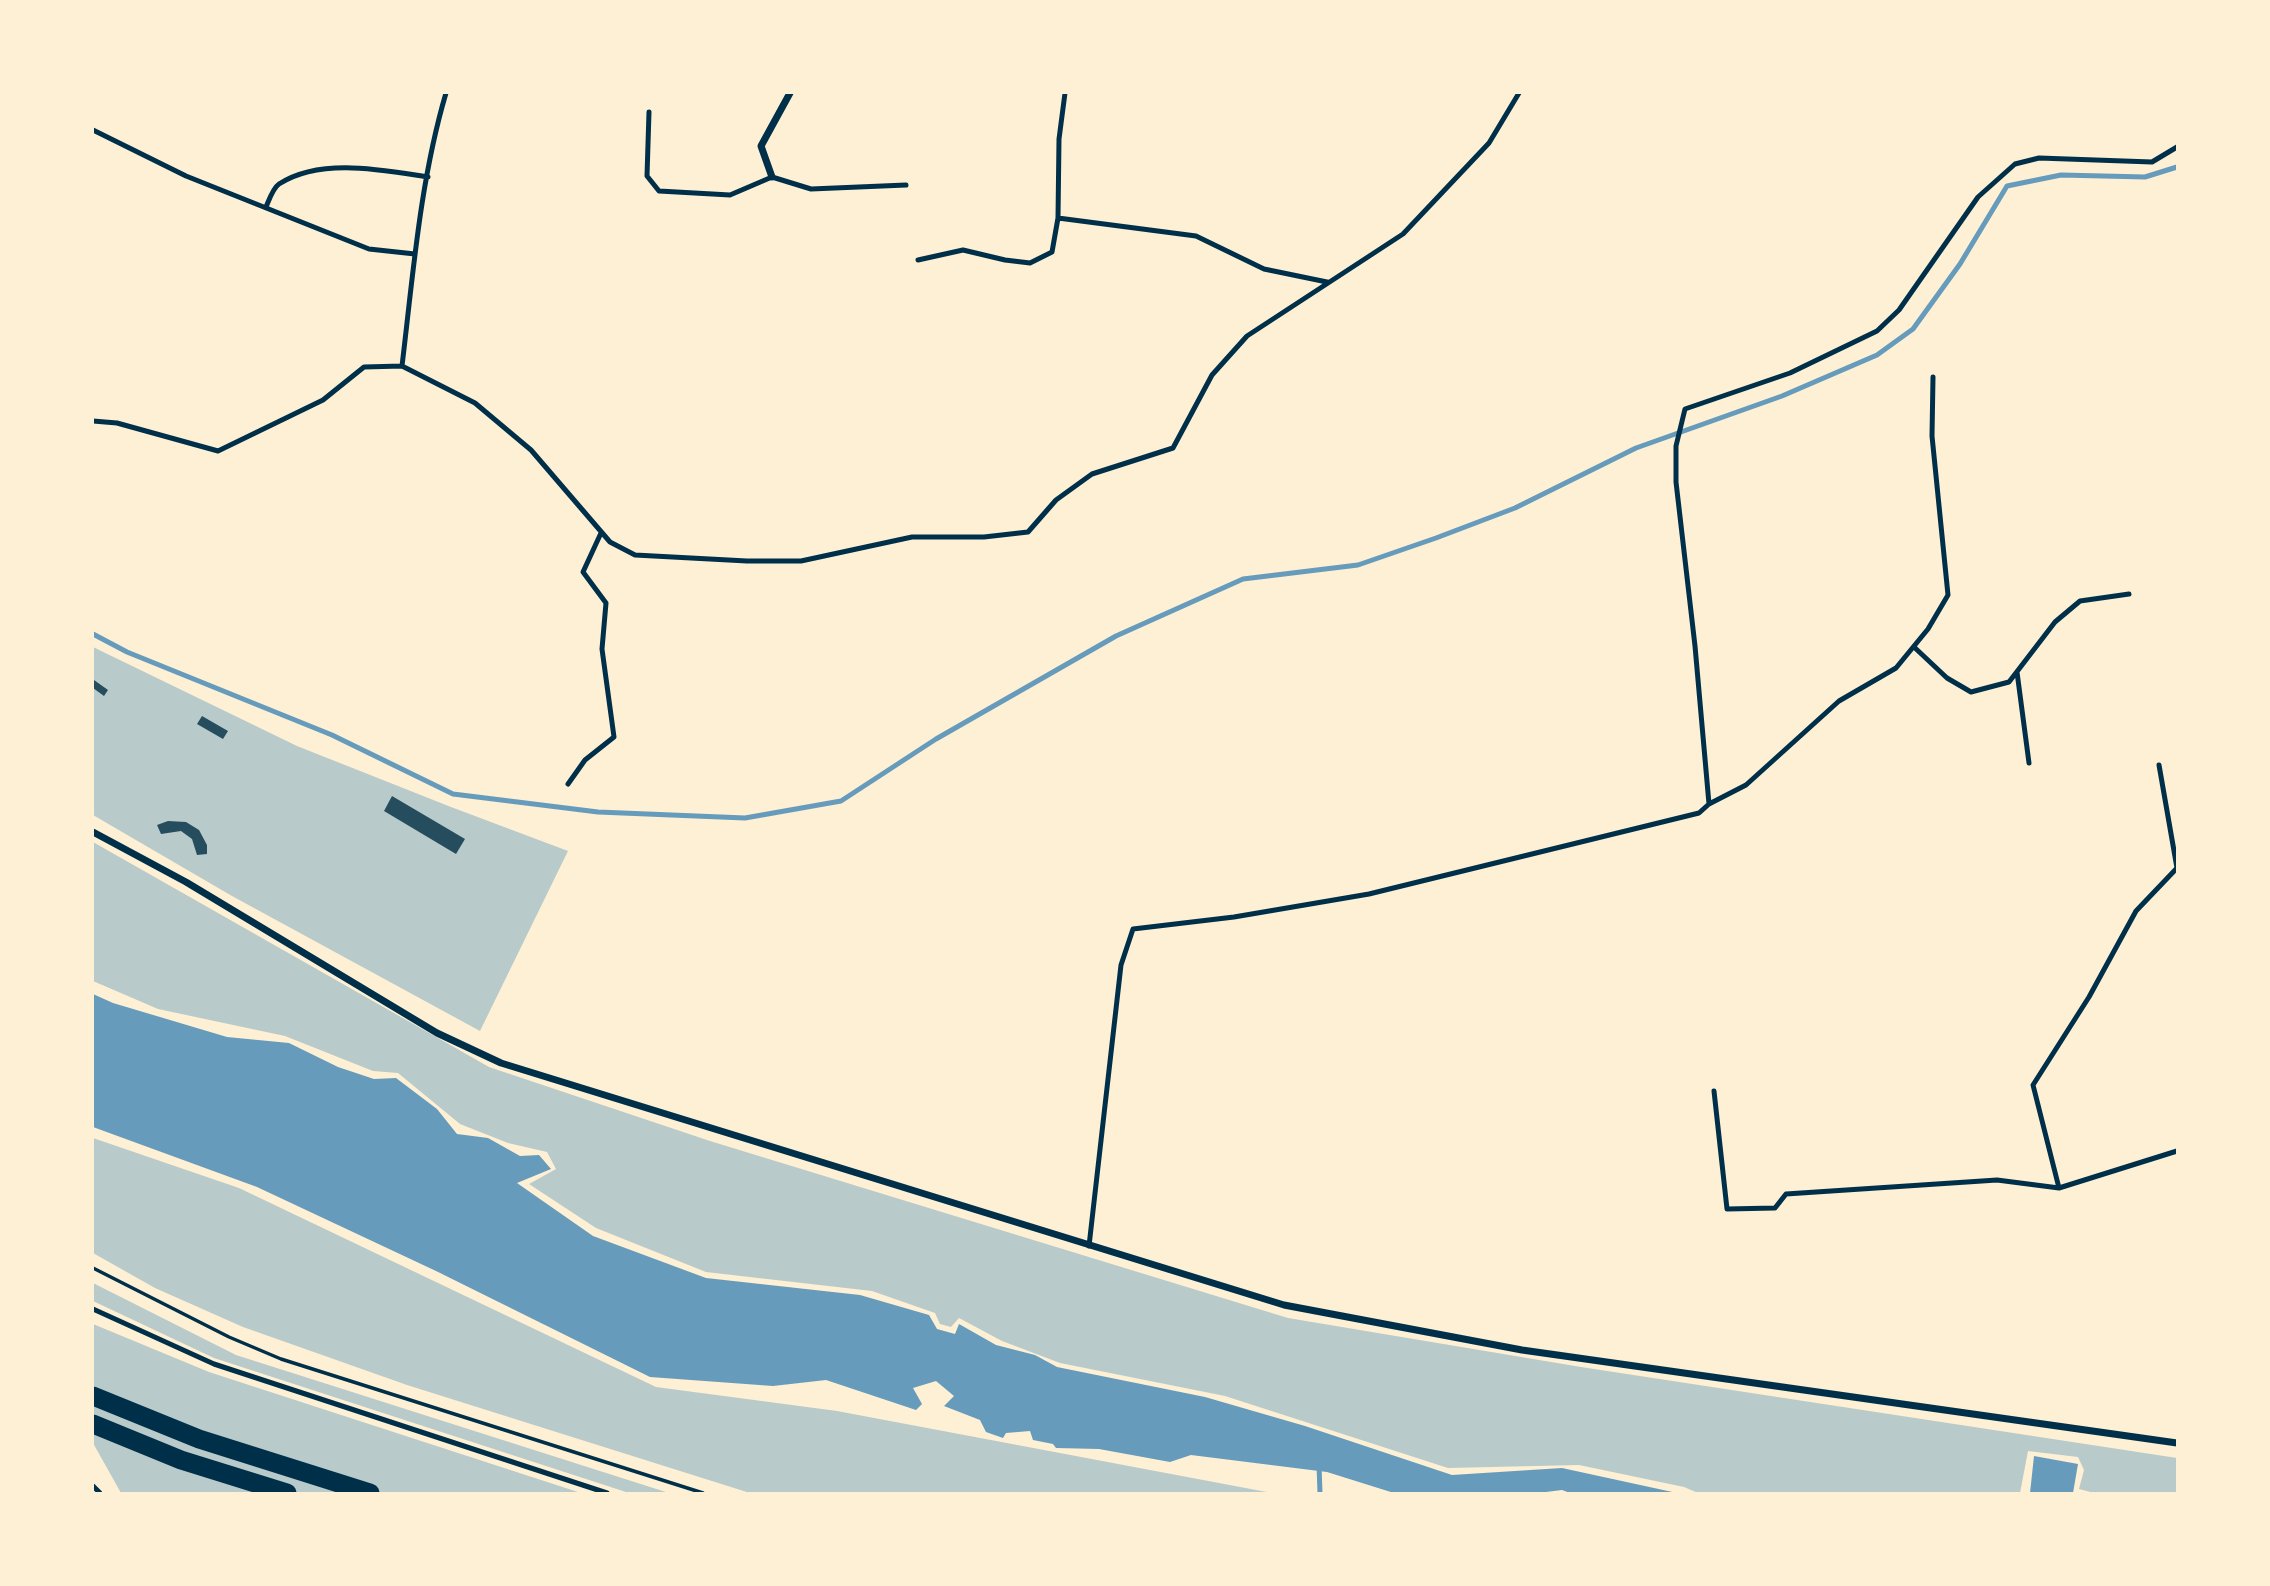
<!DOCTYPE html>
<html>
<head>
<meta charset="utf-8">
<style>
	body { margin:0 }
	#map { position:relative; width:2270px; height:1586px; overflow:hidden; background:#fdf0d5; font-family:"Titillium Web",sans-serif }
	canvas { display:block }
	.frame { position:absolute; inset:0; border:94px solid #fdf0d5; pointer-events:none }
</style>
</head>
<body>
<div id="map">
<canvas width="2270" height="1586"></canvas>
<div class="frame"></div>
</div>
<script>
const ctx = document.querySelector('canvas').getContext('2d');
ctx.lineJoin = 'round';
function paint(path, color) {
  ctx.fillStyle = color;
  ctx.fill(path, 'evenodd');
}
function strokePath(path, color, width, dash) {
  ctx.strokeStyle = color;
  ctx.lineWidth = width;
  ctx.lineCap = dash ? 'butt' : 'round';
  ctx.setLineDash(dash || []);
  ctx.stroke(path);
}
paint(new Path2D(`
	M93,647L297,746L451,807L568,851L480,1031L232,896L93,815Z
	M93,842L489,1067L710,1141L1288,1318L1581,1367L2177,1458V1493H2094L2079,1489L2084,1470L2078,1457L2028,1451L2020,1493H1698L1684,1487L1579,1465L1448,1468L1225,1396L1060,1363L1002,1341L959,1318L951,1327L940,1324L935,1313L872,1291L706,1272L596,1228L529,1184L556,1169L547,1152L508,1143L460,1124L398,1073L373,1071L285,1036L158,1009L93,981Z
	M93,1138L239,1188L656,1387L837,1411L1272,1493H750L407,1385L243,1327L155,1288L93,1253Z
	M93,1283L236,1355L669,1493H629L214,1358L93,1301Z
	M93,1324L209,1372L581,1493H121L93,1443Z`), '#b9caca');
paint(new Path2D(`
	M93,994L113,1003L227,1037L289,1043L338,1067L374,1079L396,1078L437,1109L457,1134L488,1138L520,1156L539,1155L551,1169L517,1183L593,1236L706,1278L860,1295L929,1315L937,1329L955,1334L959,1324L996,1345L1035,1355L1057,1367L1205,1397L1305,1426L1452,1475L1562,1468L1677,1493H1570L1562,1490L1538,1493H1394L1327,1472L1191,1455L1170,1462L1099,1449L1056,1448L1053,1444L1033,1440L1030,1431L1006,1433L1003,1438L986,1432L980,1420L944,1406L954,1396L936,1381L913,1388L922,1404L916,1410L826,1380L773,1386L650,1377L436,1271L257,1187L93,1127Z
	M2034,1456L2078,1464L2073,1493H2030Z`), '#669bbc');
strokePath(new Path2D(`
	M93,634L127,652L332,735L453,794L598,812L745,818L841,801L936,739L1116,636L1243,579L1358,565L1436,538L1515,508L1636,448L1782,396L1877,355L1913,329L1960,264L2007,186L2061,175L2145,177L2177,167
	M1319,1465L1320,1493`), '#669bbc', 5);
paint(new Path2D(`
	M94,680L108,690L104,696L93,688Z
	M202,716L228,731L223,739L197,724Z
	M392,796L465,839L456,854L384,811Z
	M168,821L186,822L199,830L207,845V854L197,855L192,839L181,831L161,834L157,825Z`), '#264d5e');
strokePath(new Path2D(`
	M93,1268L229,1337L281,1359L703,1493`), '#003049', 3.5);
strokePath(new Path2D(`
	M649,112L647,176L659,191L730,195L772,177L811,189L906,185
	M93,130L186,176L369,249L415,254
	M266,207C269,200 273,188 279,184C320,157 383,170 428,177
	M1058,218L1196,236L1264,269L1327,282
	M918,260L963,250L1005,260L1030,263L1052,252L1058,218L1059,139L1065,93
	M402,366C413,275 420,181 446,93
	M93,421L117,423L218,451L323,400L364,367L402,366L475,403L531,450L610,542L635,555L747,561H801L912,537H984L1028,532L1056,500L1092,474L1173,448L1212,375L1247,336L1403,234L1489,143L1519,93
	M1914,647L1947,678L1971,692L2009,682L2055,622L2080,601L2129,594
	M2017,672L2029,763
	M568,784L585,760L614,737L602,649L606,603L583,572L601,533
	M1709,804L1746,785L1839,701L1896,668L1928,629L1948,595L1932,436L1933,377
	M1714,1091L1727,1209L1775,1208L1786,1194L1997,1180L2059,1188L2177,1151
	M2059,1188L2033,1085L2089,997L2136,911L2177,868L2159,765
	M1089,1246L1121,965L1133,929L1234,917L1369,894L1699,813L1709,804L1695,646L1676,482V446L1685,409L1790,373L1877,331L1899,310L1978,197L2015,164L2039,158L2152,162L2177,147
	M93,1309L214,1364L607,1493
	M93,1486L100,1493`), '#003049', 5);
strokePath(new Path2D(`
	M772,177L761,146L790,93
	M93,832L186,882L437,1033L501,1063L1284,1305L1522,1350L2177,1443`), '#003049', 7);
strokePath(new Path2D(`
	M93,1396L199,1439L370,1493
	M93,1424L181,1460L287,1493`), '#003049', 19);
</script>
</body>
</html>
